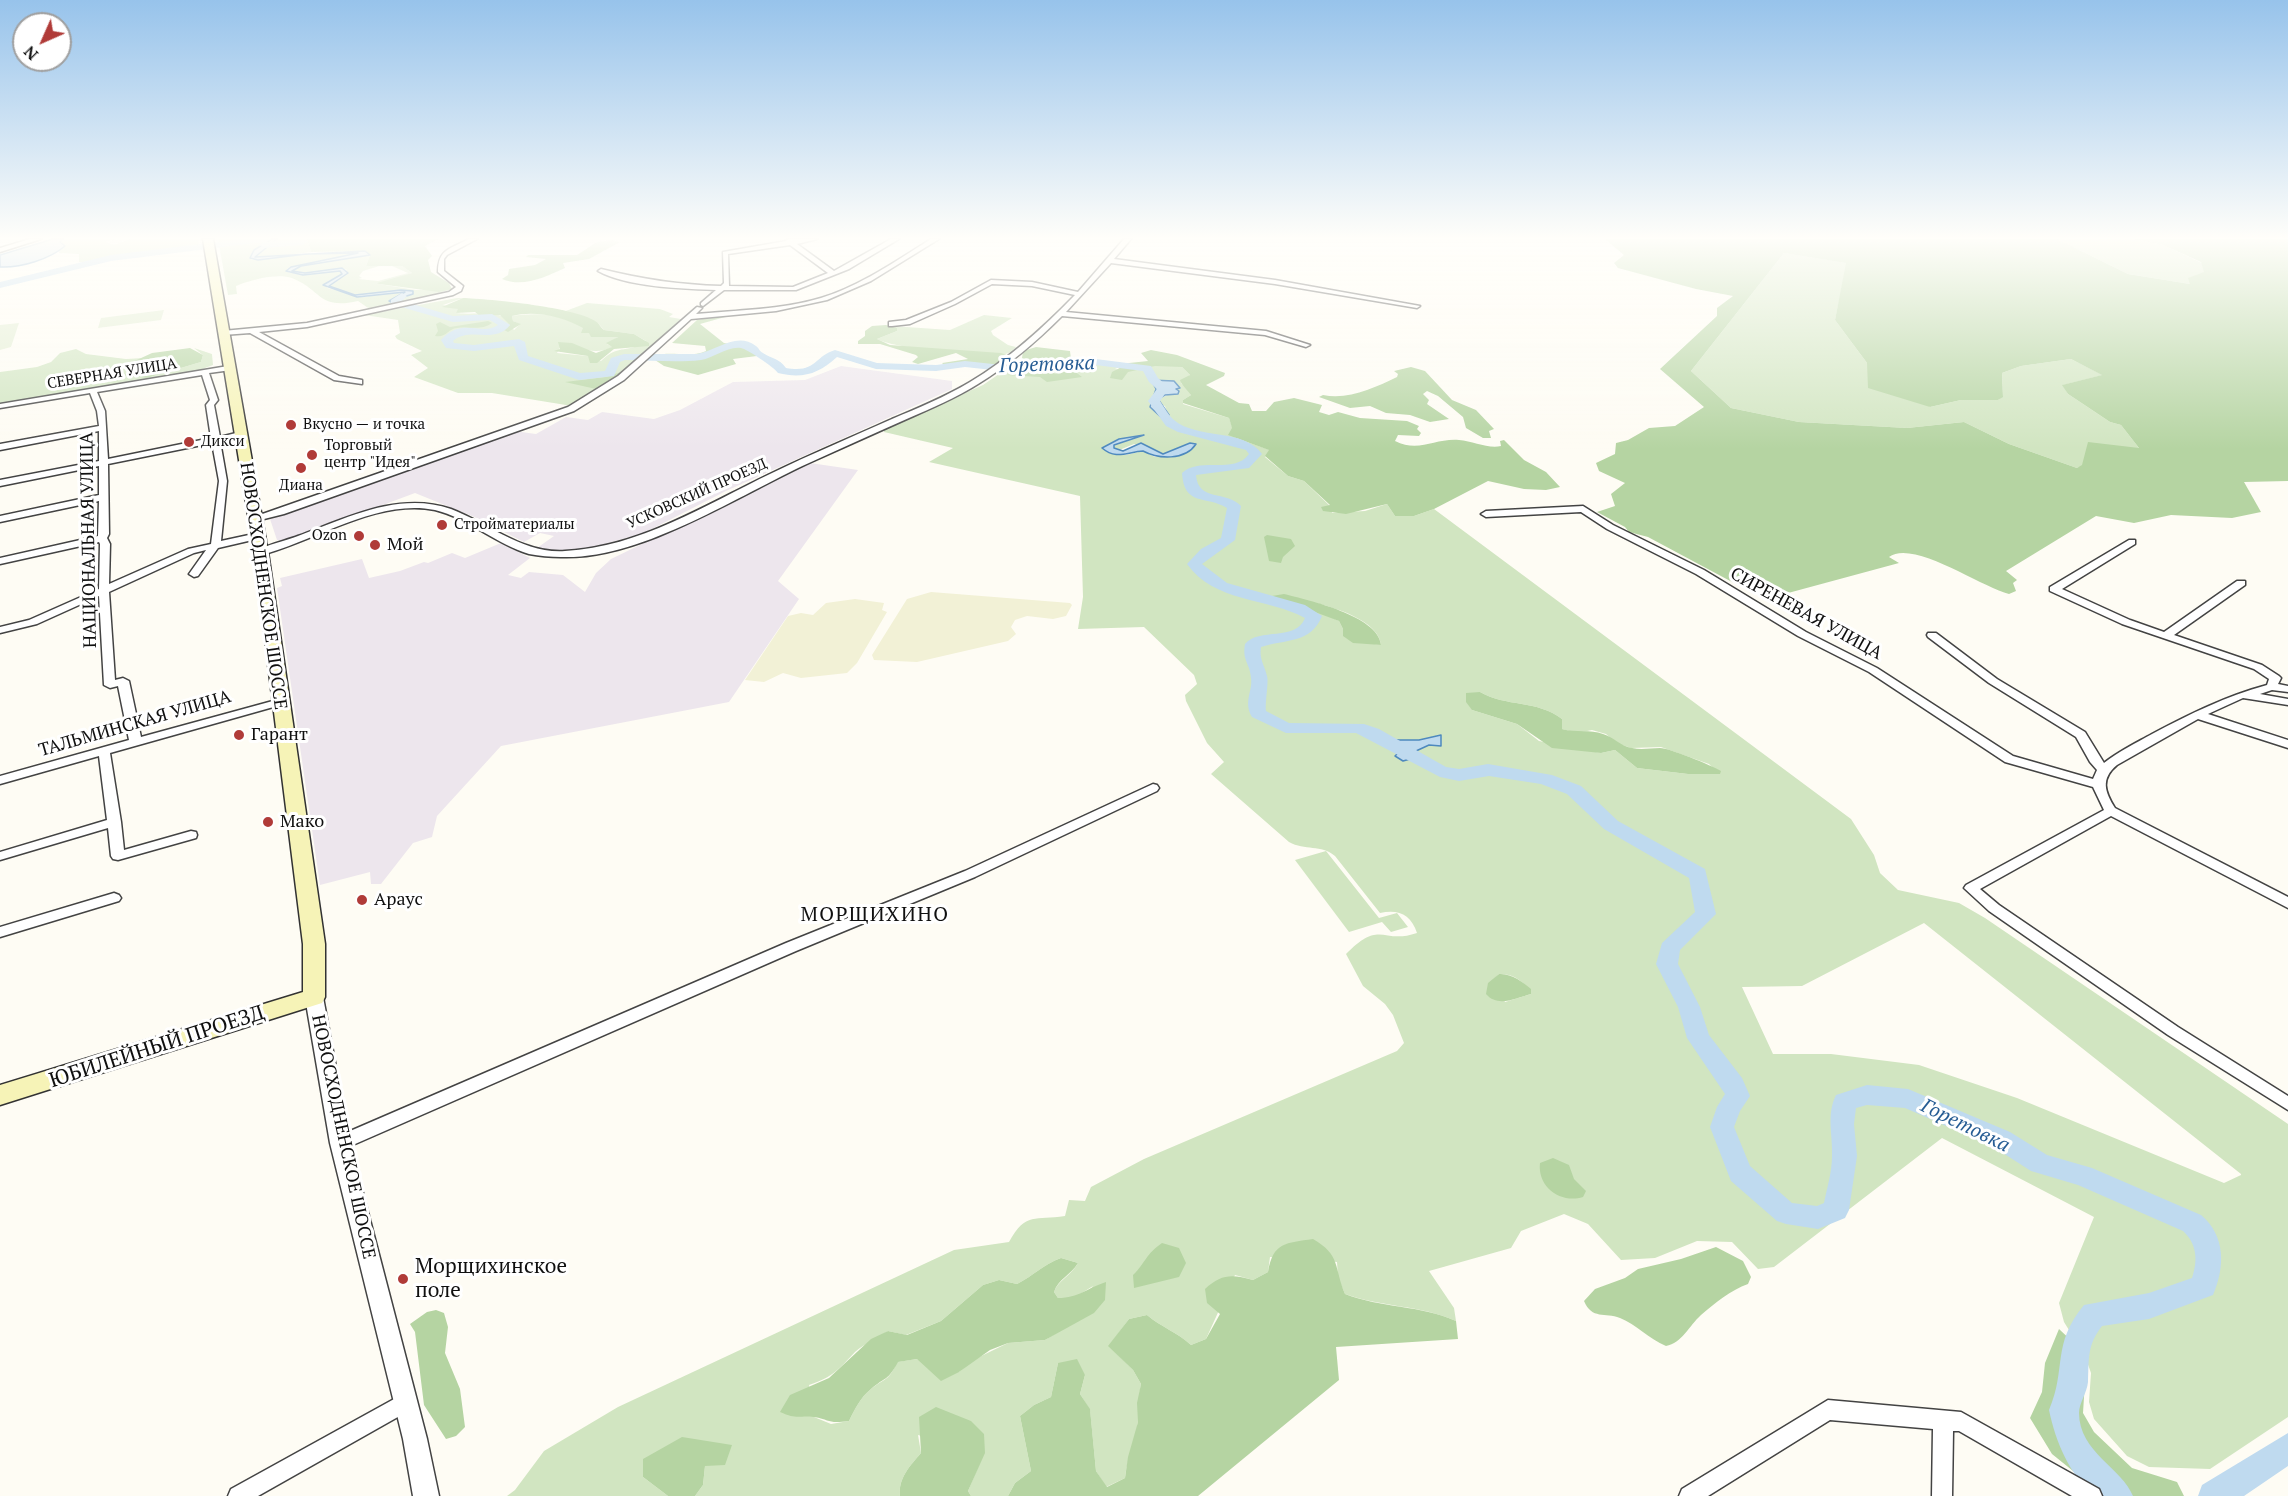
<!DOCTYPE html>
<html>
<head>
<meta charset="utf-8">
<style>
	body { margin:0 }
	#map { position:relative; width:2288px; height:1496px; overflow:hidden; background:#fefcf4; font-family:"PT Serif",serif }
	canvas { display:block }
	.north { position:absolute; left:12px; top:12px; width:60px; height:60px; box-sizing:border-box; background:#fff; border:2px solid #9f9f9f; border-radius:50%; rotate:225deg; font-size:16px; font-weight:700; line-height:24px; text-align:center; color:#101010 }
	.north::after { content:''; display:block; margin:auto; width:21px; height:27px; background:#b03b38; clip-path:polygon(50% 0,100% 100%,50% 72%,0 100%) }
</style>
</head>
<body>
<div id="map">
<canvas width="2288" height="1496"></canvas>
<div class="north">N</div>
</div>
<script>
const ctx = document.querySelector('canvas').getContext('2d');
ctx.lineJoin = 'round';
function paint(path, color) {
  ctx.fillStyle = color;
  ctx.fill(path, 'evenodd');
}
function strokePath(path, color, width, dash) {
  ctx.strokeStyle = color;
  ctx.lineWidth = width;
  ctx.lineCap = dash ? 'butt' : 'round';
  ctx.setLineDash(dash || []);
  ctx.stroke(path);
}
function write(font, color, halo, rows, align = 'center') {
  ctx.font = font + ' "PT Serif",serif';
  ctx.lineWidth = 6;
  ctx.setLineDash([]);
  ctx.textBaseline = 'middle';
  ctx.strokeStyle = halo;
  ctx.fillStyle = color;
  for (const [text, x, y, turn = 0] of rows) {
    ctx.save();
    ctx.translate(x, y);
    ctx.rotate((+turn || 0) * Math.PI / 180);
    ctx.textAlign = isNaN(turn) ? turn : align;
    if (halo) ctx.strokeText(text, 0, 0);
    ctx.fillText(text, 0, 0);
    ctx.restore();
  }
}
paint(new Path2D(`
	M841,366L952,381V389L726,491L644,533L583,550L553,551L537,548L554,536L540,533L524,542L502,531L504,530L499,527L415,493L284,542L277,540L270,519L514,431L536,434L566,417L588,420L602,412L654,419L680,410L733,382L805,380Z
	M810,463L858,470L778,581L799,599L729,702L501,746L437,816L432,837L413,843L381,884H371L370,872L320,885L277,588L282,586L280,578L362,559L369,578L400,571L424,562L428,563L452,553L465,558L501,543L530,558L508,575L521,578L529,572L563,575L585,592L596,573L611,559Z`), '#ede6ed');
paint(new Path2D(`
	M931,592L1070,603L1072,605L1066,616L1053,619L1027,616L1015,620L1011,627L1016,634L1008,641L917,662L874,660L872,655L907,599Z
	M855,599L884,603L882,610L887,612L857,663L847,673L801,678L783,673L764,682L745,680L788,616L801,613L813,615L826,603Z`), '#f2f1d6');
paint(new Path2D(`
	M63,239H117L106,242L114,245L130,239H198L199,247L84,262H79V254L59,253Z
	M218,239H272L254,250L250,258L252,260L306,254L359,253L291,267L287,269V272L303,275L340,271L343,274L328,281L327,288L364,297L397,291L406,293L390,300L398,305L371,310L358,301C318,310 322,290 292,278C277,273 250,280 236,286L237,294L228,295Z
	M277,239H307L311,252L273,257H255Z
	M2057,239H2135L2163,245L2202,263L2205,272L2190,284L2128,274Z
	M1784,253L1847,263L1835,320L1867,363L1930,407L1961,400H1998L2003,396L2002,373L2021,366L2071,359L2103,375L2063,385L2068,394L2110,422L2121,425L2139,448L2077,468L2009,444L1964,422L1907,428L1799,422L1731,408L1691,371Z
	M370,255L366,266H402L412,273L379,284L416,290L452,289L405,303L396,299L412,291L355,295L329,286L347,270L342,268L305,273L292,271L301,266ZM379,266H392L408,273L378,281L358,279L362,278L359,276L363,271Z
	M457,298H463L443,305L459,309L456,313C467,315 497,311 505,318C508,321 511,326 514,330L520,324L513,321L512,316C529,313 555,313 572,321C597,333 587,337 618,337L607,344L613,347C595,356 580,347 561,346L557,353L588,356L601,361C619,343 629,354 646,341L634,334L604,330L598,323L563,312L587,303L660,309L673,314L669,317L681,319L668,334L605,387L572,406L492,393H458L414,377L428,368L411,355L422,351L397,339L395,336L400,333L398,320L364,315Z
	M984,315L1012,318L991,331L993,335L1008,345L1016,347C1013,350 1009,354 1005,354C979,354 898,350 877,339L897,331L892,326L950,330Z
	M194,348L212,354L213,365L197,371L0,404V372L37,367L51,362L60,353L76,349L86,354L126,359L143,358L129,364L136,367L124,376L147,378L201,362L203,355Z
	M1074,362L1124,365L1115,369C1138,374 1160,359 1182,367L1190,375L1181,383L1189,389L1191,395L1183,400V404L1229,418L1236,438L1270,450L1265,457L1288,476L1304,481L1330,506L1332,513L1365,511L1387,504L1395,516H1414L1434,509L1851,819L1874,855L1880,873L1898,890L1959,903L1985,918L2288,1124V1417L2210,1469L2149,1467L2127,1456L2094,1419L2089,1402L2091,1373L2085,1356L2064,1322L2059,1303L2094,1217L1942,1138L1774,1267L1758,1269L1732,1242L1697,1241L1655,1258L1621,1260L1588,1224L1564,1214L1521,1231L1511,1248L1429,1271L1454,1308L1456,1321C1420,1305 1381,1307 1345,1294L1338,1278L1337,1262L1270,1257L1268,1272L1253,1280L1235,1275L1206,1339L1191,1345C1177,1332 1161,1327 1147,1315L1129,1319L1109,1346L1133,1370L1141,1384C1138,1399 1140,1409 1138,1422C1135,1441 1127,1459 1125,1478L1106,1487L1096,1471L1090,1410L1080,1394L1085,1375L1058,1363L1051,1397L1034,1405L1020,1416L1031,1471L1015,1483L1008,1496H971L968,1491L984,1453L918,1435L921,1453C910,1466 898,1478 900,1496H695L703,1485L705,1466L731,1445L643,1477L668,1496H507L515,1490L544,1451L618,1407L954,1250L1009,1242C1026,1211 1035,1221 1065,1216L1069,1200L1085,1201L1091,1187L1144,1159L1397,1051L1404,1043L1393,1015L1385,1004L1363,986L1346,954C1381,918 1382,945 1417,933C1411,914 1398,909 1380,913L1335,856C1321,844 1305,851 1289,842L1211,774L1224,762L1207,743L1186,701L1185,695L1197,684L1194,675L1144,627L1078,629L1083,597L1080,496L929,462L953,448L884,432V429L983,385L1005,370ZM1151,380L1174,381L1180,388H1176L1173,393L1158,399L1159,404L1165,406L1168,416L1164,418L1150,407L1156,389ZM1119,439L1125,441L1114,445L1113,448L1117,451L1134,444L1163,454L1175,451L1155,457L1143,451L1126,455L1103,448ZM1273,596C1299,597 1379,613 1381,645L1367,643L1343,629L1339,621L1329,616ZM1480,692C1506,707 1538,700 1562,719V729L1577,733L1592,730L1606,734L1616,743L1631,748L1661,747L1709,764L1719,774H1688L1637,768L1615,750L1601,753L1539,741L1517,724L1472,710ZM1372,734L1391,740H1419L1440,735L1441,746L1429,745L1416,751L1414,758L1403,761L1395,755L1398,753L1396,750ZM1924,923L2241,1174V1175L2224,1183L2017,1098L1919,1065L1831,1054H1773L1742,987L1802,986ZM1499,974C1513,973 1525,982 1531,994L1505,1002L1495,978ZM1061,1258L1078,1263C1071,1276 1058,1280 1054,1292L1058,1298H1074L1093,1286L1061,1330L1045,1340L1008,1343L973,1360L959,1372L917,1359L897,1362C888,1382 886,1377 871,1389C860,1398 855,1409 849,1421L831,1424L814,1417L809,1385C833,1377 838,1370 855,1352C864,1344 878,1338 888,1331L906,1335L941,1321L983,1285L999,1280L1017,1284C1033,1276 1044,1264 1061,1258Z
	M1326,851L1379,918L1397,913L1408,927L1391,932L1382,922L1349,932L1295,860Z`), '#d1e5c1');
paint(new Path2D(`
	M307,239H438L425,246L432,256L428,260L431,272L449,283L452,289L439,292L379,284L377,283L412,273L402,266H366L370,255L365,251L311,252Z
	M1605,239H2057L2128,274L2190,284L2188,278L2204,272L2201,262L2163,245L2135,239H2288V481L2244,482L2261,512L2232,518L2171,515L2134,523L2096,516L2006,571L2017,580L2013,583L2016,591L2009,594C1981,587 1913,539 1889,557L1899,563L1777,596L1756,584L1734,583L1648,537L1629,532L1625,527L1597,512L1615,506L1611,494L1625,483L1599,471L1596,463L1615,454L1616,443L1628,440L1649,428L1675,426L1704,407L1660,369L1717,316V308L1733,296L1696,289L1618,268L1614,263L1624,255ZM1784,253L1846,263L1835,320L1867,363L1868,388L1930,407L1961,400H1998L2003,397L2002,373L2021,366L2071,359L2102,375L2062,385L2068,394L2110,422L2121,425L2139,448L2088,442L2082,465L2077,468L2009,444L1964,422L1907,428L1799,422L1731,408L1691,371Z
	M612,240L620,242L589,259L563,263L565,268C545,277 523,288 502,279L508,275L509,269L535,265L546,259L526,257L528,255H577L597,242Z
	M463,298C489,299 579,307 598,323C600,325 601,328 604,330L634,334L649,343V346L614,349L597,363H590L588,356L554,351L560,349L558,342L572,343L596,353L612,347L606,343L618,337H591L589,333H581L583,328C563,317 536,310 512,316L513,321L521,324L508,332L504,330L510,325L500,315L480,316L475,312L456,313L458,309L442,307Z
	M743,312L700,324L724,343L748,347L757,356L733,359L736,364L698,375L664,366L655,360L656,356C671,350 688,359 706,351L705,346L672,343L697,320Z
	M488,321L492,323C481,331 470,326 457,328C447,329 447,338 435,336L438,331L436,324L440,322L450,327Z
	M886,325L897,328V331L877,339L890,345L1001,353L1007,355V358L995,365L945,366L942,363L968,359L956,353L918,364L912,362L918,357L916,355L880,344H858V341L865,336V331L872,326Z
	M1036,347L1070,351L1071,359L1021,365L1023,351Z
	M190,348L203,355L201,362L147,378L122,376L136,368L128,364L152,353Z
	M1151,350L1177,355L1225,373L1224,376L1206,385L1239,403L1249,404L1252,411H1266L1274,402L1294,398L1322,405L1319,412L1329,415L1338,412L1360,418L1407,421L1419,426L1417,429L1421,433L1419,436L1398,435L1395,441C1419,453 1435,438 1459,440C1473,441 1488,449 1501,446L1500,441L1504,440L1524,460L1546,472L1560,487L1546,490L1524,489L1488,481L1434,509L1414,516H1395L1387,504L1346,514L1323,511L1321,507L1330,505L1304,481L1288,476L1265,456L1269,450L1228,435L1232,428L1229,418L1183,403V400L1191,395C1188,391 1181,384 1180,380L1190,375L1182,367L1155,366L1128,372L1122,380L1110,378L1112,372L1129,363L1148,361L1141,353Z
	M1046,366L1055,374L1073,370L1082,377L1047,382L1040,377L1007,375Z
	M1411,367L1425,371L1452,400L1476,410L1494,429L1489,431L1491,438H1483L1466,428L1463,417L1438,396L1427,391L1423,394L1429,400L1427,404L1449,419L1430,422L1410,415L1386,413L1370,406L1350,408L1319,397L1323,395C1349,400 1374,388 1397,377L1398,374L1394,371Z
	M621,372L603,386L596,389L565,382L606,377Z
	M1267,535L1291,539L1295,546L1283,557L1281,563L1269,561L1264,537Z
	M1284,594C1308,600 1379,616 1381,645L1353,643L1343,636V629L1339,621L1272,596Z
	M1480,692C1506,707 1538,700 1562,719V729C1576,733 1590,729 1603,734C1614,737 1620,746 1632,748C1642,750 1650,748 1660,748C1669,748 1711,765 1721,771L1720,774H1688L1637,768L1615,750L1601,753L1552,748L1517,724L1472,710L1466,702V693Z
	M1499,974C1511,973 1523,982 1531,989V994C1516,998 1498,1008 1486,994L1488,983Z
	M1553,1158L1569,1165L1574,1179L1586,1191L1583,1197C1561,1204 1537,1187 1540,1163Z
	M1313,1239C1341,1255 1334,1268 1345,1294C1381,1308 1420,1305 1456,1321L1458,1339L1336,1347L1339,1380L1198,1496H1008L1015,1483L1031,1471L1020,1416L1034,1405L1051,1397L1058,1363L1077,1359L1085,1375L1080,1394L1090,1409L1096,1471L1107,1487L1125,1478L1128,1457L1138,1422L1137,1403L1141,1384L1133,1370L1108,1346L1129,1319L1147,1315C1161,1327 1177,1332 1191,1345L1206,1339L1220,1314L1207,1303L1205,1289C1221,1274 1232,1274 1253,1280L1268,1272C1273,1242 1286,1243 1313,1239Z
	M1162,1243L1179,1248L1186,1263L1179,1277L1134,1288L1133,1275C1146,1262 1145,1255 1162,1243Z
	M1716,1247L1743,1261L1751,1277L1748,1284C1731,1290 1715,1303 1701,1315C1689,1326 1682,1343 1666,1346C1649,1339 1636,1324 1620,1318C1605,1312 1592,1320 1584,1301L1595,1289L1625,1278L1638,1269L1681,1259Z
	M1061,1258L1078,1263C1071,1275 1058,1279 1054,1292L1058,1298C1079,1298 1087,1288 1106,1282L1105,1300L1094,1313L1045,1340L1008,1343L990,1350L959,1372L941,1381L917,1359L898,1362C887,1382 886,1376 871,1389C860,1398 855,1409 849,1421C828,1424 831,1420 814,1417C799,1415 798,1420 780,1412L790,1395L829,1378L871,1339L888,1331L907,1335L941,1321L983,1285L999,1280L1017,1284C1033,1276 1044,1264 1061,1258Z
	M436,1310L444,1313L448,1327L445,1353L460,1389L465,1427L456,1436L446,1439L424,1405L415,1332L410,1324L427,1312Z
	M2059,1329L2077,1346L2085,1381L2083,1413L2094,1432L2132,1468L2177,1482L2184,1496H2104L2052,1454L2030,1418L2042,1392L2045,1363Z
	M936,1407L971,1421L984,1434L985,1453L968,1491L971,1496H900C898,1478 910,1466 921,1453L919,1417Z
	M682,1437L732,1445L725,1465L705,1466L703,1485L695,1496H668L643,1477V1459Z`), '#b5d4a2');
paint(new Path2D(`
	M164,310L161,320L98,328L101,318Z
	M19,323L11,347L0,350V325Z`), '#e2edd2');
const water = new Path2D(`
	M53,239H63L60,242L65,246C50,259 21,268 0,267V255Z
	M272,239H277L255,257L365,251L370,255L301,266L292,271L305,273L342,268L348,273L329,286L355,295L401,290L413,291V294L397,299L405,303L398,305L389,301L405,292L357,297L323,285L342,274L340,271L303,275L286,271L291,267L358,253L306,254L258,260L250,258L254,250Z
	M1151,380L1174,381L1180,388L1176,389L1179,391L1178,394L1165,395L1158,399L1169,415L1163,419L1150,407L1156,389Z
	M1144,435L1114,445V448L1123,451L1141,443L1163,454L1190,443L1196,444C1185,461 1158,459 1143,451C1127,452 1116,460 1102,448L1119,439Z
	M1371,734L1391,740H1419L1441,735V746L1429,745L1416,751L1414,758L1403,761L1395,756L1398,753L1396,750Z`);
paint(water, '#bfdaef');
strokePath(water, '#4e89be', 1.5);
paint(new Path2D(`
	M242,239H272L266,242L303,239L307,242L302,245L264,248L259,245L263,242L111,261L0,288V282L111,255Z
	M402,293L407,296L402,301L453,316L492,314L510,325C494,345 471,326 453,341L454,343L474,345L519,339L525,342L528,356L580,373L605,371L611,358L624,354H697C716,351 737,331 756,346C760,349 758,350 763,353C772,359 779,358 786,368C817,373 813,357 835,350L877,363L936,365L965,361L1002,365L1080,357L1151,366L1158,378L1169,388L1160,401C1164,407 1169,416 1174,420C1198,440 1244,428 1262,454L1249,468L1196,475C1198,502 1226,490 1241,506L1235,540L1202,564L1227,583L1305,605L1322,616C1311,644 1285,639 1261,647C1259,659 1264,664 1267,676C1269,682 1265,701 1266,711L1289,723L1364,724L1379,729L1446,767L1459,769L1488,764L1552,775L1581,786L1618,821L1705,869L1716,914L1680,950L1678,964L1700,1007L1709,1035L1742,1078L1750,1096L1740,1111L1734,1127L1750,1166L1792,1203L1817,1206L1824,1203C1827,1188 1832,1172 1832,1156C1833,1135 1826,1115 1836,1095L1867,1085L1908,1089L2010,1132L2047,1155L2092,1168L2201,1215C2226,1236 2225,1267 2213,1295L2149,1319L2102,1326C2087,1345 2089,1359 2088,1382C2087,1393 2079,1403 2079,1413C2079,1452 2122,1468 2133,1496H2094C2069,1473 2056,1443 2049,1410C2067,1368 2051,1345 2084,1305L2149,1293L2192,1278C2198,1260 2197,1244 2183,1231L2078,1185L2031,1171L1992,1146L1905,1108L1867,1105L1856,1108L1854,1124L1857,1156L1849,1210L1845,1218L1818,1229L1786,1224L1777,1221L1731,1181L1710,1127L1717,1107L1725,1094L1687,1038L1678,1007L1656,964L1662,943L1695,912L1689,878L1604,829L1567,794L1541,784L1489,776L1459,781L1440,777L1356,733H1286L1252,717C1243,702 1253,691 1251,678C1250,663 1242,661 1245,644C1259,627 1296,642 1305,618C1266,597 1215,603 1187,564L1201,549L1221,538L1227,508C1206,495 1184,507 1182,473C1200,456 1234,475 1249,454L1246,450L1178,432L1166,426L1148,401L1157,389L1149,382L1143,371L1080,363L1002,371L965,367L936,371L876,369L837,357C819,374 802,379 778,373C774,367 747,349 741,348C727,346 714,358 701,360C676,363 650,360 625,360L620,362L614,376L579,380L519,360L514,346L474,351L446,348L441,340C463,316 480,337 498,325L490,320L453,322L391,304V300Z
	M2288,1433V1466L2244,1496H2198L2202,1485Z`), '#bfdaef');
const minor = new Path2D(`
	M30,239H41L0,252V248Z
	M469,239H477L447,255L444,259V271L463,286L461,291L453,295L307,327L259,332L339,376L362,380V384L334,380L250,333L223,335L219,333L223,331L307,323L449,292L456,287L438,272C438,249 450,249 469,239Z
	M788,239H817L797,244L834,271L891,239H899L849,269L796,290H724L703,306L701,305V303L716,290C684,289 626,287 598,271L601,269C641,279 680,285 721,286L724,283L723,252L786,241ZM790,245L828,273L793,287L729,286L728,254Z
	M931,239H939L871,281L827,300L776,311L691,319L624,380L574,411L284,514L256,521L251,518L568,407L618,376L697,307L702,308L696,314C738,310 781,310 821,298C860,286 896,261 931,239Z
	M1124,239H1131L1114,259L1275,280L1420,306L1417,308L1275,284L1111,263L1066,312L1266,331L1310,345L1306,347L1265,335L1062,316C1036,342 1009,365 978,384C956,398 932,408 909,418C875,433 842,448 809,463C737,496 641,560 561,557C551,557 539,556 529,554C498,545 468,518 435,510C378,498 315,541 261,555L256,552C266,544 286,541 298,536C347,518 399,491 451,509C488,523 523,554 565,551C640,547 705,505 772,473C811,454 852,437 892,419C918,408 945,397 970,382C1009,359 1043,328 1075,295L1032,286L992,284L955,304L910,324L892,326H889V322L906,320L951,302L991,280L1032,282L1078,292Z
	M228,366H231V370L209,373L218,400L214,405L220,437L240,432L244,435L220,441L227,481L221,541L258,533L263,536L261,538L218,548L198,576L194,577L189,574L206,550L194,553L109,592L115,680L123,678L129,681L141,737L280,699L286,702L284,704L110,753L121,822L124,850L191,831L196,832L197,835L196,838L118,860L113,859L111,856L108,828L0,860V852L107,820L99,756L0,784V776L129,740L118,686L110,688L104,685L99,596L37,624L0,633V627L29,620L99,589L100,544L99,542L0,564V558L98,536L99,501L0,522V516L99,495V466L0,486V480L99,461V431L0,450V444L99,426L97,411L90,393L0,408V404ZM202,375L210,400L206,405L211,438L108,459L105,411L97,392ZM212,443L219,481L211,544L188,549L109,584L110,544L107,538L109,534L108,464Z
	M1583,506L1613,525L1704,570L1806,632L1877,668L2013,756L2093,779L2097,770L2090,762L2076,737L1989,683L1928,637L1927,635L1928,633H1936L1997,679L2085,732L2104,763C2119,751 2136,743 2152,734C2190,714 2226,696 2267,685L2269,679L2254,669L2122,624L2050,591V587L2129,540H2135V544L2062,589L2130,620L2164,632L2237,581H2245V585L2174,635L2262,665L2279,676L2281,678L2278,684L2288,686V692L2272,690L2260,694L2288,699V705L2243,698L2208,714L2288,740V748L2198,719L2117,765C2100,779 2105,792 2115,808L2288,897V908L2111,816L1980,889L1999,905L2178,1027L2288,1096V1110L2168,1035L1989,911L1964,888L1966,885L2104,810L2093,787L2005,762L1869,672L1798,636L1696,574L1607,529L1581,512L1486,517L1481,514L1486,511Z
	M1153,784L1157,785L1159,788L1157,791L975,877L796,951L346,1148L340,1150L334,1148L332,1143L334,1138L786,943L965,871Z
	M114,893L119,895L121,898L119,901L0,937V927Z
	M405,1393L412,1395L415,1402L412,1409L258,1496H228L231,1489Z
	M1828,1400L1961,1412L2099,1489L2102,1496H2072L1959,1431H1953L1952,1496H1932L1933,1429L1830,1420L1708,1496H1679L1682,1489Z`);
const tertiary = new Path2D(`
	M314,990L321,992L323,997L350,1143L427,1439L439,1496H413L403,1439L330,1143L305,997L307,992Z`);
const secondary = new Path2D(`
	M203,239H213L268,552L325,944V997L322,1003L0,1105V1085L303,992V944L254,552Z`);
strokePath(minor, '#434343', 3);
strokePath(tertiary, '#434343', 3);
strokePath(secondary, '#323232', 3);
paint(minor, '#fff');
paint(tertiary, '#fff');
paint(secondary, '#f6f3b7');
const sky = ctx.createLinearGradient(0, 0, 0, 449);
sky.addColorStop(0, '#97c3eb');
sky.addColorStop(0.53, '#fffefa');
sky.addColorStop(1, '#fffefa00');
ctx.fillStyle = sky;
ctx.fillRect(0, 0, 2288, 449);
for (const [x, y, r, color] of [
	[291,425,6,"#b03b38"],
	[189,442,6,"#b03b38"],
	[312,455,6,"#b03b38"],
	[301,468,6,"#b03b38"],
	[442,525,6,"#b03b38"],
	[359,536,6,"#b03b38"],
	[375,545,6,"#b03b38"],
	[239,735,6,"#b03b38"],
	[268,822,6,"#b03b38"],
	[362,900,6,"#b03b38"],
	[403,1279,6,"#b03b38"]
]) {
  const dot = new Path2D();
  dot.arc(x, y, r, 0, 2 * Math.PI);
  ctx.fillStyle = color;
  ctx.fill(dot);
  strokePath(dot, '#fff', 2);
}
write('15px', '#101010', '#fff', [
	["СЕВЕРНАЯ УЛИЦА",112,374,-9],
	["УСКОВСКИЙ ПРОЕЗД",697,494,-24]
]);
write('15px', '#101010', '#fff', [
	["Вкусно — и точка",303,425],
	["Дикси",201,442],
	["Торговый",324,446],
	["центр \"Идея\"",324,463],
	["Диана",301,486,"center"],
	["Стройматериалы",454,525],
	["Ozon",347,536,"right"]
], 'left');
write('18px', '#101010', '#fff', [
	["НАЦИОНАЛЬНАЯ УЛИЦА",89,540,-91],
	["НОВОСХОДНЕНСКОЕ ШОССЕ",263,586,82],
	["СИРЕНЕВАЯ УЛИЦА",1806,614,29],
	["ТАЛЬМИНСКАЯ УЛИЦА",135,724,-16],
	["НОВОСХОДНЕНСКОЕ ШОССЕ",343,1137,78]
]);
write('18px', '#101010', '#fff', [
	["Мой",387,545],
	["Гарант",251,735],
	["Мако",280,822],
	["Араус",374,900]
], 'left');
write('italic 20px', '#275d94', '#fff', [
	["Горетовка",1047,365,-2],
	["Горетовка",1965,1126,26]
]);
ctx.letterSpacing = '1.5px';
write('20px', '#101010', '#fff', [
	["МОРЩИХИНО",875,915]
]);
ctx.letterSpacing = '0px';
write('21px', '#101010', '#fff', [
	["ЮБИЛЕЙНЫЙ ПРОЕЗД",157,1047,-18]
]);
write('21px', '#101010', '#fff', [
	["Морщихинское",415,1267],
	["поле",415,1291]
], 'left');
</script>
</body>
</html>
